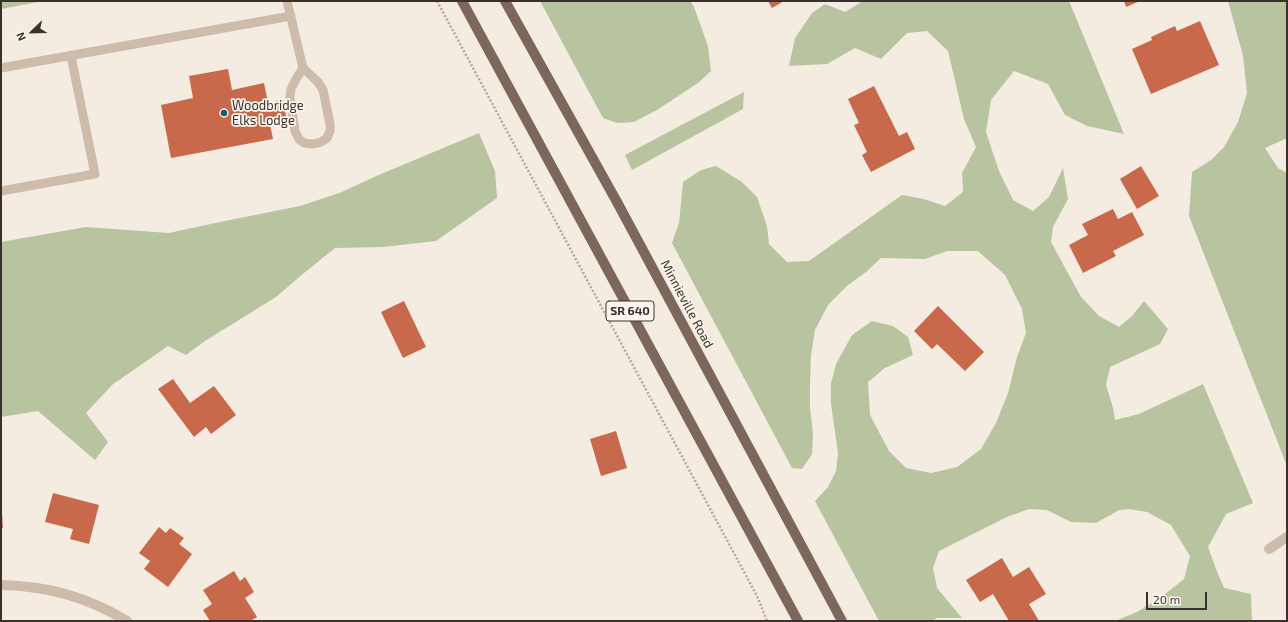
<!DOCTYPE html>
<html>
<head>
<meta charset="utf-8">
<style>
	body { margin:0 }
	#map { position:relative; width:1288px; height:622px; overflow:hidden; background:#f4ebe1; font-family:"Exo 2",sans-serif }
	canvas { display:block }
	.frame { position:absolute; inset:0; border:2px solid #3b302b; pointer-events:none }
	.north { position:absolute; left:12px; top:12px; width:40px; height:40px; -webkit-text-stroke:3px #fbf5ee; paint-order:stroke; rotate:247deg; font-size:11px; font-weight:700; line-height:16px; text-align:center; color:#3b302b }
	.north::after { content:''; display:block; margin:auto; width:14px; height:18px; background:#3b302b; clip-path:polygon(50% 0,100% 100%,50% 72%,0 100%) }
	.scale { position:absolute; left:1146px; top:592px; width:61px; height:18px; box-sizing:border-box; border:2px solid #3b302b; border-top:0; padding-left:5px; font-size:12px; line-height:14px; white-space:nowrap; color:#3b302b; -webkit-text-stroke:3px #fbf5ee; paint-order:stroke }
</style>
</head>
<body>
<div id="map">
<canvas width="1288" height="622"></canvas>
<div class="frame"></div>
<div class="north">N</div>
<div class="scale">20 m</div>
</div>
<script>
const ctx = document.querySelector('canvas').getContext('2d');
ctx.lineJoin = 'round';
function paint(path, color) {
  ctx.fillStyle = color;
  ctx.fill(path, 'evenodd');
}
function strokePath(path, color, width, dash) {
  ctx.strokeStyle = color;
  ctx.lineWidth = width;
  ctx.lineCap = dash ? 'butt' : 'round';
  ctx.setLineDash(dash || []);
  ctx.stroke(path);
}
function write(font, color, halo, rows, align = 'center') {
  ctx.font = font + ' "Exo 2",sans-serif';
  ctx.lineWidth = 3.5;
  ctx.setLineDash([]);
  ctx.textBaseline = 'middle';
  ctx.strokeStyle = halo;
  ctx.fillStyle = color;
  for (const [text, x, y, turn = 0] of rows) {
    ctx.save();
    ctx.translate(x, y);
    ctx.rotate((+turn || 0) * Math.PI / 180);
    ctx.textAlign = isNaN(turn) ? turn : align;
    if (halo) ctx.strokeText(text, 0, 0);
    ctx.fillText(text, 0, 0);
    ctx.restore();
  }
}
paint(new Path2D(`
	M1,1H43L1,9Z
	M540,1H690L694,7L708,46L711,71L698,83L657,110L634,122L617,123L603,118Z
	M863,1H1069L1124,134L1087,126L1065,115L1048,84L1014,71L991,100L986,132L999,171L1013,200L1033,211L1049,197L1063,168L1068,199L1053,227L1051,242L1081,297L1099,316L1119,327L1132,316L1144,301L1168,329L1160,344L1110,367L1106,385L1113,408L1115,420L1139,414L1203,384L1253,503L1226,514L1208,547L1216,569L1224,588L1251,594L1252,621H1115L1137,612L1160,598L1184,579L1190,556L1171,525L1147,512L1129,509L1119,510L1096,523L1071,522L1047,510L1029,509L1007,517L939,551L933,568L937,588L962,618H937L931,621H879L815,501L828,487L836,471L838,453L831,404V383L836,364L852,335L872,321L893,326L908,337L913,355L885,368L868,382L870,415L889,451L906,468L931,473L957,467L981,449L996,423L1008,393L1017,357L1026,333L1022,309L1005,275L978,251H947L925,259L881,258L866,272L847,286L828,305L815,330L811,355L810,383V408L813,433L812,454L802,469L792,468L672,243L679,223L683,182L701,170L716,166L742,182L757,197L767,226L769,244L787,262L809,261L902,195L924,199L945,206L963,192L962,173L976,147L964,119L948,51L927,31L907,33L881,59L855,48L827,64L789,66L795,38L812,13L825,4L845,12Z
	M1228,1H1287V138L1265,148L1278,168L1287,173V466L1189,216L1192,172L1211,160L1224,147L1238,122L1247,93L1243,56Z
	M744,92L743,109L632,170L625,155Z
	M479,133L495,171L497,198L436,241L383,247L335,248L304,273L276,297L205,341L186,355L168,346L112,385L86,413L108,442L95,460L38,411L1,417V242L86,227L169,233L220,222L300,206L342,192L374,177Z`), '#b8c4a0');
paint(new Path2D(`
	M768,1H784L772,8Z
	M1124,1H1140L1126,7Z
	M1200,21L1219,65L1151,94L1132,49L1152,40L1151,37L1175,26L1177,31Z
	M228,69L232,90L264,83L268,103L283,100L287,121L270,124L273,139L171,158L161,105L193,98L189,76Z
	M874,86L899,136L907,132L915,149L871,172L862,155L867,152L854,125L859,123L848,99Z
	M1141,166L1159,196L1137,209L1120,179Z
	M1113,209L1118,219L1132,212L1144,235L1113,251L1116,256L1083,273L1069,245L1088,235L1082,224Z
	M404,301L426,347L403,358L381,312Z
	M938,306L984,352L965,371L937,344L932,349L914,331Z
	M173,379L190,403L214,386L236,415L211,434L206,427L194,437L158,389Z
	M616,431L627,468L601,476L590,439Z
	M53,493L99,505L89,544L70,539L73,529L45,522Z
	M1,514H2L3,528H1Z
	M159,527L166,533L170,528L184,538L179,544L192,554L168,587L144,569L150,561L139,553Z
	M1002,558L1013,577L1029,567L1046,594L1029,604L1039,621H1009L993,594L980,602L966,580Z
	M234,571L240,581L245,577L254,592L245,598L257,617L250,621H210L203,610L212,604L203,590Z`), '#c8694b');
strokePath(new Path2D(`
	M437,1L757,596L767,621`), '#b9a596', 2.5, [2, 2]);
strokePath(new Path2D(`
	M287,1L303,68L318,82L323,90L330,124V131L327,138L321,142L313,144L304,143L299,139L295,131L290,97L291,89L296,79L303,68
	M1,68L291,16
	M1,191L95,174L71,56`), '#cdbbac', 9);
strokePath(new Path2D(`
	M1269,549L1287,537
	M1,585C48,586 87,597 127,621`), '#cdbbac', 10);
strokePath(new Path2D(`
	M462,1L798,621
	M505,1L617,202L842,621`), '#7d675c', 10);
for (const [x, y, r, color] of [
	[224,113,4,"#1f5a5e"]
]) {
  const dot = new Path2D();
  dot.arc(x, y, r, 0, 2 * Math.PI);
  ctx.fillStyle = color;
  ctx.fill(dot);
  strokePath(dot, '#fbf5ee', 1.5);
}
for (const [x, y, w] of [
	[630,311,48]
]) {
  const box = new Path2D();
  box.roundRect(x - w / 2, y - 10, w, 20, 3);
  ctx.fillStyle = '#fbf5ee';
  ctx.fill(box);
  strokePath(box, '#3b302b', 1);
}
write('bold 12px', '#3b302b', null, [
	["SR 640",630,311]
]);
write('13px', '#3b302b', '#fbf5ee', [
	["Woodbridge",232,106],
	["Elks Lodge",232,121]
], 'left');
write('13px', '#3b302b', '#fbf5ee', [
	["Minnieville Road",687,304,62]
]);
</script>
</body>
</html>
